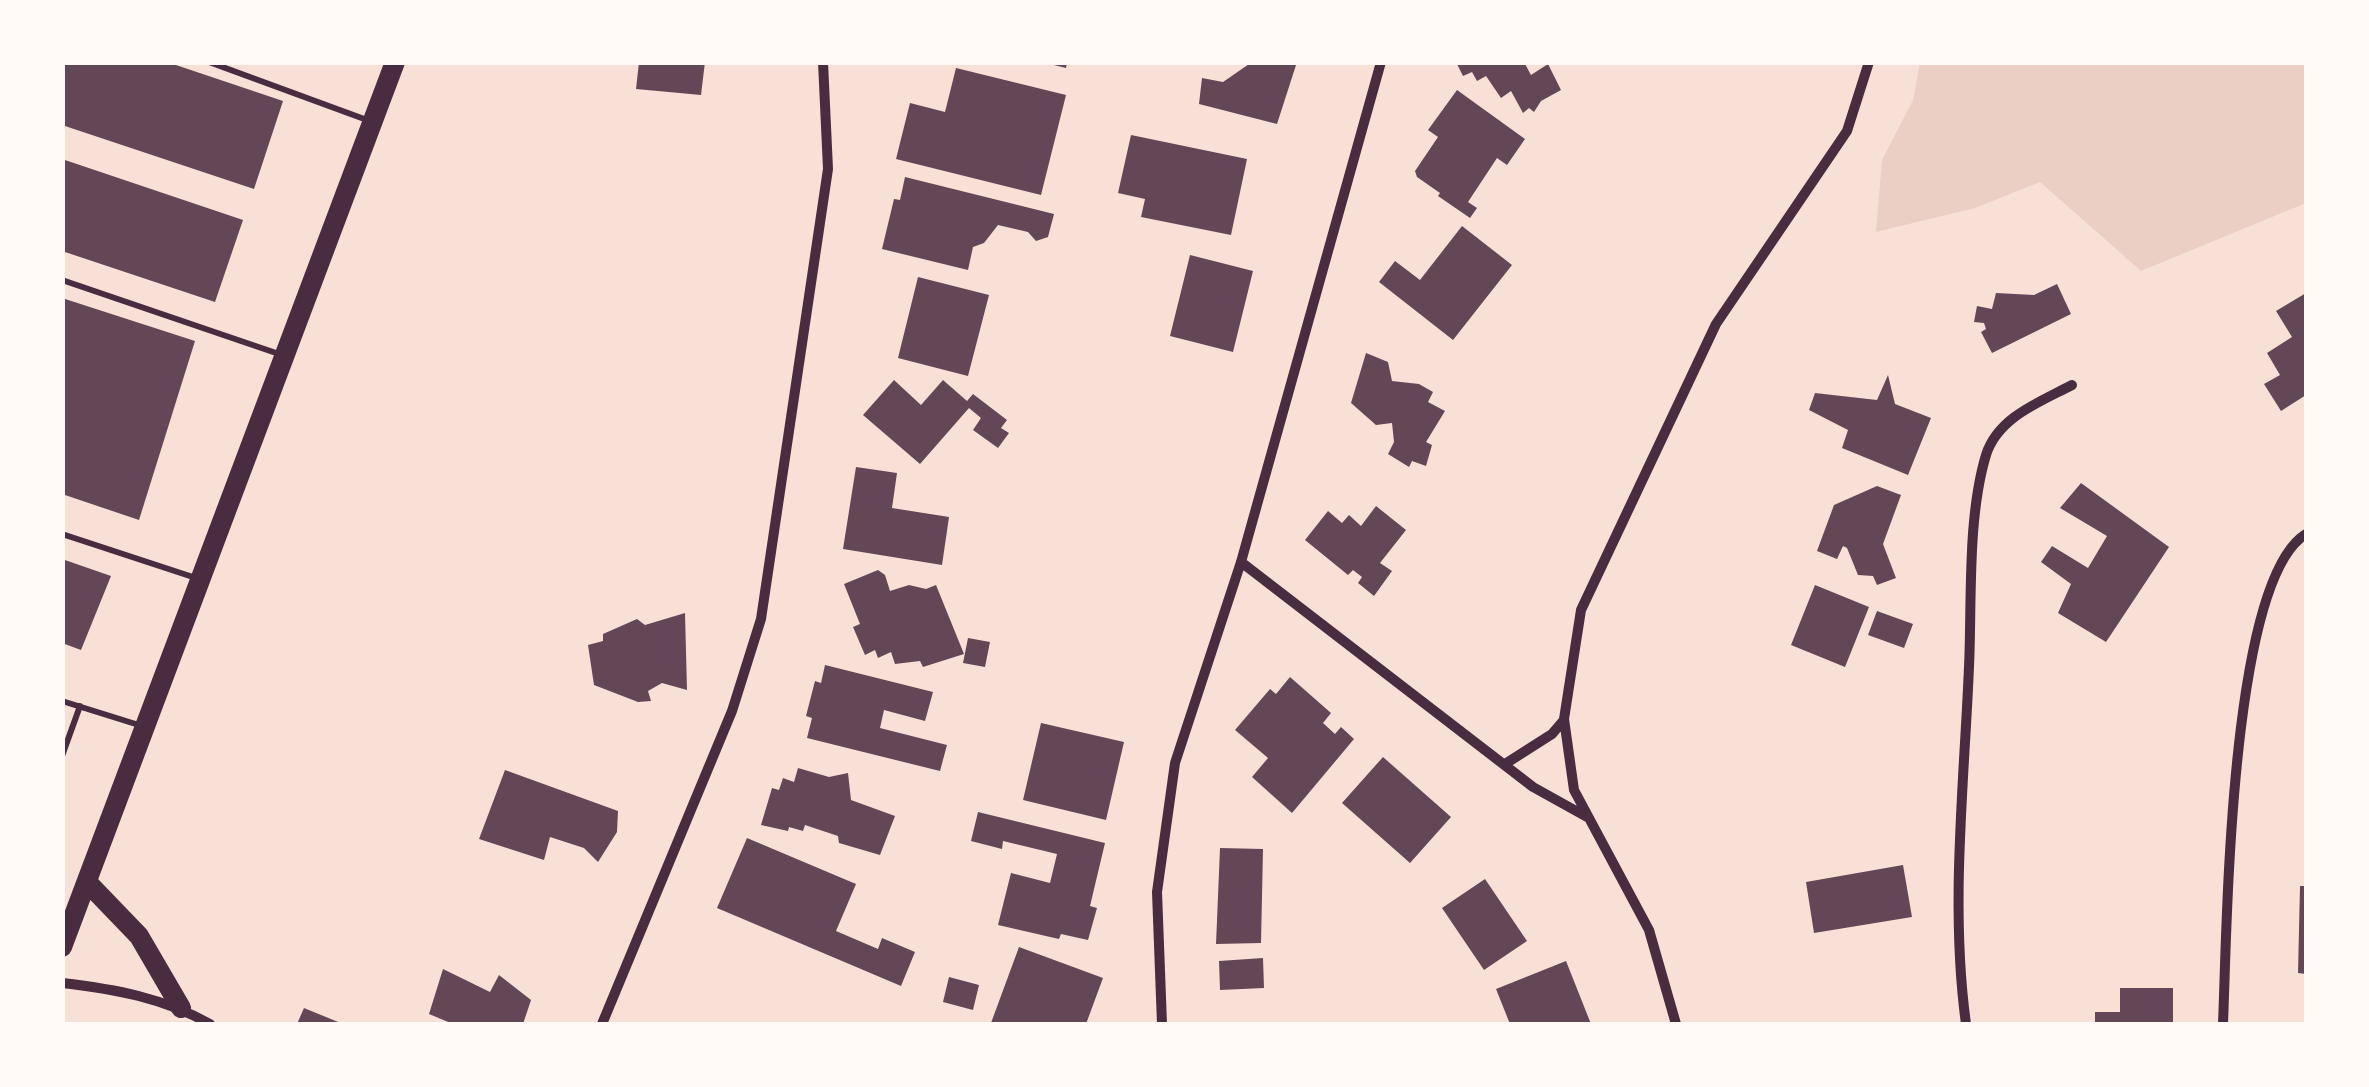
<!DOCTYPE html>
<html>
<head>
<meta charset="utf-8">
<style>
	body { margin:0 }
	#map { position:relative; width:2369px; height:1087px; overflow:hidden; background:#f7e1d7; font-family:"Noto Sans",sans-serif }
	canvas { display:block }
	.frame { position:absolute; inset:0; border:65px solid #fffaf5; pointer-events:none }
</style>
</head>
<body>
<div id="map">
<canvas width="2369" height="1087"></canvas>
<div class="frame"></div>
</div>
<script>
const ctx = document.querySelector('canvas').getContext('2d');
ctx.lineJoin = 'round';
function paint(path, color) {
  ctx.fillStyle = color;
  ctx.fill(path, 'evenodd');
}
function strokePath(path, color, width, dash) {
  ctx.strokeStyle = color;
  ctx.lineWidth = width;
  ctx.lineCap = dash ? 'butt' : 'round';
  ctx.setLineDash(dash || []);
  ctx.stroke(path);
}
paint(new Path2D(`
	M1920,63H2306V203L2141,271L2040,182L1975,208L1876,232L1882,160L1913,100Z`), '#ebcfc5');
paint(new Path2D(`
	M62,62H167L283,101L254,189L62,125Z
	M639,62H705L701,95L636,89Z
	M1042,62H1067L1066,68Z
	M1252,62H1297L1277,124L1199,104L1202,78L1223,82Z
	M1456,62H1524L1531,75L1548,64L1561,90L1541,101L1534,112L1529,108L1523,113L1511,91L1501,98L1486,76L1477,81L1472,72L1463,76Z
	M956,68L1066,95L1041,195L896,159L910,103L945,112Z
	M1457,90L1525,139L1507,165L1497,158L1468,202L1477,208L1470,218L1438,196L1440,193L1417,177L1415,171L1438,137L1428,130Z
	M1131,135L1247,159L1231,235L1141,217L1145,199L1118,193Z
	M62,159L243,220L215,302L62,251Z
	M905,177L1054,214L1048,237L1036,241L1028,232L998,225L984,243L973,247L968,270L882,249L894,199L900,200Z
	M1462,226L1512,265L1453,340L1379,282L1395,261L1420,280Z
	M1190,255L1253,271L1233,352L1170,336Z
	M918,277L989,295L968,376L898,358Z
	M2057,284L2071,314L1992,353L1981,332L1986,329L1984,323L1974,322L1977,306L1992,309L1996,293L2034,295Z
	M2306,293V395L2281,411L2264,384L2280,375L2267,353L2292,337L2276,311Z
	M62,298L195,341L139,520L62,494Z
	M1366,353L1388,362L1392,381L1419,384L1433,392L1428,402L1445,411L1426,442L1432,445L1426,466L1412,461L1409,467L1388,454L1394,442L1392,423L1376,425L1351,403Z
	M1888,375L1895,404L1931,418L1908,475L1842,448L1848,430L1809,410L1815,393L1877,400Z
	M894,380L921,405L943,380L967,401L973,394L1007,420L1001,428L1009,433L998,448L973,430L981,418L969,408L920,464L863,415Z
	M856,467L897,473L892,508L949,517L942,565L843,549Z
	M2081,483L2169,547L2106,642L2058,613L2071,584L2041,562L2052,546L2088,568L2107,536L2060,508Z
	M1877,486L1901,495L1883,544L1896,578L1877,585L1873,576L1858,575L1847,548L1843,546L1837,559L1817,551L1834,505Z
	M1376,506L1406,530L1380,563L1392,571L1374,596L1358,583L1362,577L1353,570L1348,575L1305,540L1328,511L1342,523L1349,515L1361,526Z
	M62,559L111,576L81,650L62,643Z
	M878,570L885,575L890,591L909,585L926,589L936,585L964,654L923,667L920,661L895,664L891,652L878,658L875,650L865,655L853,627L860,624L844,584Z
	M1815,585L1869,607L1845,667L1791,645Z
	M1877,611L1913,624L1904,648L1868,635Z
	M685,613L687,690L662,683L648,691L651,701L638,702L594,685L588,645L603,641V634L637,619L645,625Z
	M968,638L990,642L985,667L963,663Z
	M825,665L933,692L925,721L884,710L880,728L947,745L940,771L807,738L812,718L806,716L815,681L821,683Z
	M1290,677L1331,713L1323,723L1335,734L1341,727L1354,739L1292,813L1252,777L1268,758L1235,730L1270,689L1276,694Z
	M1041,723L1124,742L1106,820L1023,800Z
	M1383,757L1451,817L1410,863L1342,803Z
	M798,768L829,777L848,773L851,800L895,816L880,855L839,843L838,836L805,825L803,831L789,827L788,831L761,825L772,788L779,790L783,778L794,782Z
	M505,770L618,811L617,832L598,862L584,848L550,837L544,860L479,839Z
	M978,812L1105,843L1090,906L1097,908L1088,940L1061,934L1059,939L998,925L1011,873L1050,883L1057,854L1003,841L1002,849L971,841Z
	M747,838L856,884L836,931L878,949L882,938L915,952L901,986L717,908Z
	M1220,848L1263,849L1261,943L1216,944Z
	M1903,865L1912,917L1814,933L1806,882Z
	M1485,879L1527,941L1484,970L1442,908Z
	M2300,886H2306V974L2298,973Z
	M1019,947L1103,978L1086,1024L991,1023Z
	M1263,958L1264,988L1220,990L1219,961Z
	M1566,961L1591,1024H1510L1496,989Z
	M443,969L490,992L499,975L531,1000L523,1024H453L429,1014Z
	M949,977L979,985L973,1010L943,1002Z
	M2120,988H2173V1024H2095V1012H2120Z
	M304,1008L343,1024H297Z`), '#644757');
strokePath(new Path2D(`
	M209,62L367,120
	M62,280L279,354
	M62,534L199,579
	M62,701L142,726
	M62,756L80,706`), '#4a2c40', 6);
strokePath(new Path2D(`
	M1241,562L1533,787L1587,817
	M1505,764L1552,734L1564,720
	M62,983C115,989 164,998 210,1024
	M602,1024L732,711L761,619L828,169L823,62
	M1162,1024L1157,892L1175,763L1241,562L1381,62
	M1676,1024L1649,930L1574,790L1564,719L1581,610L1716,324L1847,131L1869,62
	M1966,1024C1950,907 1964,786 1969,667C1972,602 1967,518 1986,455C1998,417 2040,402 2072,385
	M2223,1024C2227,931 2229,581 2306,534`), '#4a2c40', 10);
strokePath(new Path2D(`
	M87,882L139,936L181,1008
	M62,947L395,62`), '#4a2c40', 20);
</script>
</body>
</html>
